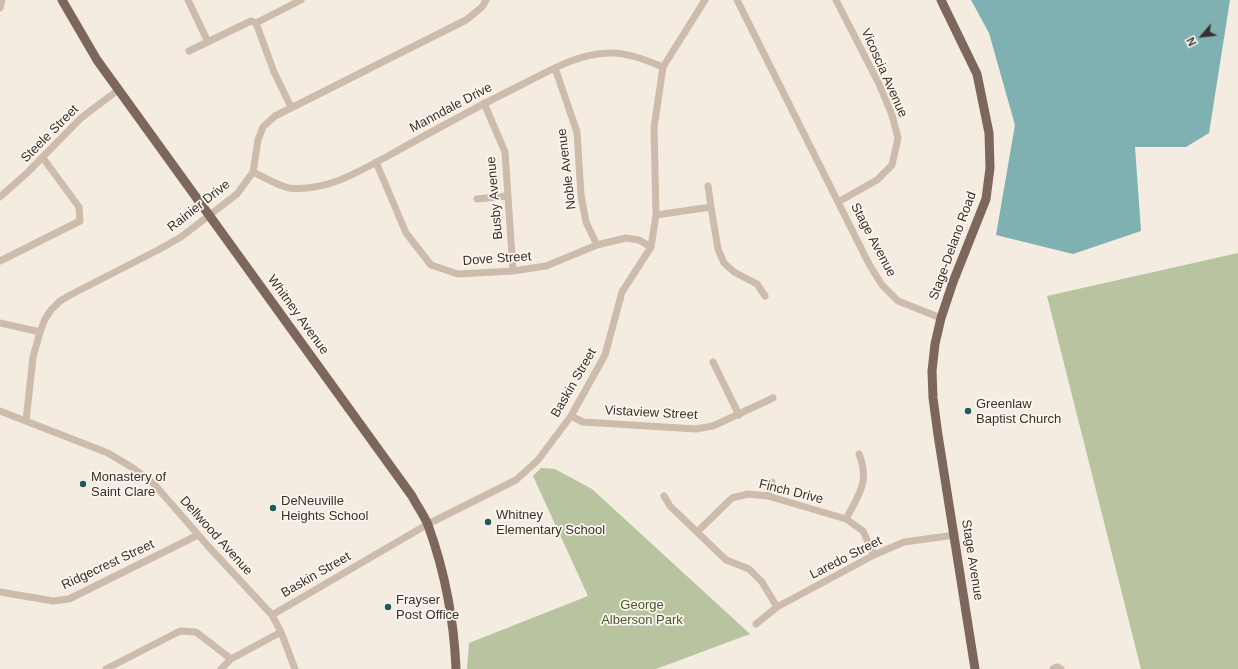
<!DOCTYPE html>
<html>
<head>
<meta charset="utf-8">
<style>
	body { margin:0 }
	#map { position:relative; width:1238px; height:669px; overflow:hidden; background:#f4ebe1; font-family:Helvetica,sans-serif }
	canvas { display:block }
	.north { position:absolute; left:1182px; top:16px; width:40px; height:40px; -webkit-text-stroke:3px #fbf5ee; paint-order:stroke; rotate:242deg; font-size:11px; font-weight:700; line-height:16px; text-align:center; color:#3b302b }
	.north::after { content:''; display:block; margin:auto; width:14px; height:18px; background:#3b302b; clip-path:polygon(50% 0,100% 100%,50% 72%,0 100%) }
</style>
</head>
<body>
<div id="map">
<canvas width="1238" height="669"></canvas>
<div class="north">N</div>
</div>
<script>
const ctx = document.querySelector('canvas').getContext('2d');
ctx.lineJoin = 'round';
function paint(path, color) {
  ctx.fillStyle = color;
  ctx.fill(path, 'evenodd');
}
function strokePath(path, color, width, dash) {
  ctx.strokeStyle = color;
  ctx.lineWidth = width;
  ctx.lineCap = dash ? 'butt' : 'round';
  ctx.setLineDash(dash || []);
  ctx.stroke(path);
}
function write(font, color, halo, rows, align = 'center') {
  ctx.font = font + ' Helvetica,sans-serif';
  ctx.lineWidth = 3.5;
  ctx.setLineDash([]);
  ctx.textBaseline = 'middle';
  ctx.strokeStyle = halo;
  ctx.fillStyle = color;
  for (const [text, x, y, turn = 0] of rows) {
    ctx.save();
    ctx.translate(x, y);
    ctx.rotate((+turn || 0) * Math.PI / 180);
    ctx.textAlign = isNaN(turn) ? turn : align;
    if (halo) ctx.strokeText(text, 0, 0);
    ctx.fillText(text, 0, 0);
    ctx.restore();
  }
}
paint(new Path2D(`
	M1238,253V669H1141L1047,296Z
	M541,468L555,469L592,489L750,634L656,669H467L469,643L588,596L533,476Z`), '#b8c4a0');
paint(new Path2D(`
	M971,0H1230L1209,133L1186,147H1135L1141,231L1073,254L996,235L1015,125L989,33Z`), '#7fb0b2');
strokePath(new Path2D(`
	M188,0L208,42
	M737,0L869,264L882,285L898,301L941,318
	M836,0L879,84L892,115L898,138L892,165L877,180L838,202
	M0,8L2,0
	M256,23L274,72L291,107
	M256,23L301,0
	M189,51L251,21L256,23
	M555,68L577,132L581,195L586,222L597,245
	M484,103L505,152L513,271
	M376,162L406,233L431,265L458,274L513,271L546,266L597,245L626,238L639,240L651,247
	M253,172C264,177 278,186 289,188C325,192 356,173 386,157C431,132 476,107 523,84C549,71 577,54 608,53C626,52 646,60 663,67
	M708,186L711,207
	M0,197L27,173L81,118L118,90
	M477,199L507,196
	M656,215L711,207L718,249L724,263L734,272L757,284L765,296
	M0,261L80,221L79,207L43,158
	M0,323L40,332
	M713,362L739,415
	M0,411L108,453L133,468L154,484L208,546L272,615L281,632L295,669
	M571,416L583,422L696,429L713,426L773,398
	M26,421L33,357L40,332L45,319L51,310L60,301L72,294L158,250L181,237L237,194L253,172L258,140L263,127L275,116L466,20L482,7L486,0
	M664,496L670,506L726,560L749,569L762,582L777,607
	M768,496L772,482
	M846,519C859,494 870,482 859,454
	M697,532L732,498L748,494L768,496L846,519L863,531L874,555
	M0,592L53,601L69,599L198,535
	M272,615L428,524L516,480L538,460L571,416L605,355L622,292L651,247L656,215L654,128L663,67L705,0
	M756,624L777,607L874,555L904,542L955,535
	M106,669L180,631L196,632L231,659
	M221,669L231,659L281,632
	M1053,669L1057,667L1061,669`), '#cdbbac', 7);
strokePath(new Path2D(`
	M62,0L97,60L412,496C417,506 424,515 428,525C445,572 454,620 456,669
	M941,0L977,74L989,133L990,168L986,199L953,282L941,318L935,344L932,371L933,398L938,435L975,669`), '#7d675c', 9);
for (const [x, y, r, color] of [
	[968,411,4,"#1f5a5e"],
	[83,484,4,"#1f5a5e"],
	[273,508,4,"#1f5a5e"],
	[488,522,4,"#1f5a5e"],
	[388,607,4,"#1f5a5e"]
]) {
  const dot = new Path2D();
  dot.arc(x, y, r, 0, 2 * Math.PI);
  ctx.fillStyle = color;
  ctx.fill(dot);
  strokePath(dot, '#fbf5ee', 1.5);
}
write('13px', '#3b302b', '#fbf5ee', [
	["Vicoscia Avenue",884,73,66],
	["Manndale Drive",451,108,-28],
	["Steele Street",50,134,-45],
	["Noble Avenue",567,169,-97],
	["Busby Avenue",495,198,-95],
	["Rainier Drive",199,206,-38],
	["Stage Avenue",873,240,62],
	["Stage-Delano Road",953,246,-70],
	["Dove Street",497,259,-4],
	["Whitney Avenue",298,315,54],
	["Baskin Street",574,383,-60],
	["Vistaview Street",651,413,3],
	["Finch Drive",791,492,14],
	["Dellwood Avenue",216,536,48],
	["Laredo Street",846,558,-27],
	["Stage Avenue",972,560,81],
	["Ridgecrest Street",108,565,-25],
	["Baskin Street",316,575,-30]
]);
write('13px', '#3b302b', '#fbf5ee', [
	["Greenlaw",976,404],
	["Baptist Church",976,419],
	["Monastery of",91,477],
	["Saint Clare",91,492],
	["DeNeuville",281,501],
	["Heights School",281,516],
	["Whitney",496,515],
	["Elementary School",496,530],
	["Frayser",396,600],
	["Post Office",396,615]
], 'left');
write('13px', '#4a5a2e', '#fbf5ee', [
	["George",642,605],
	["Alberson Park",642,620]
]);
</script>
</body>
</html>
